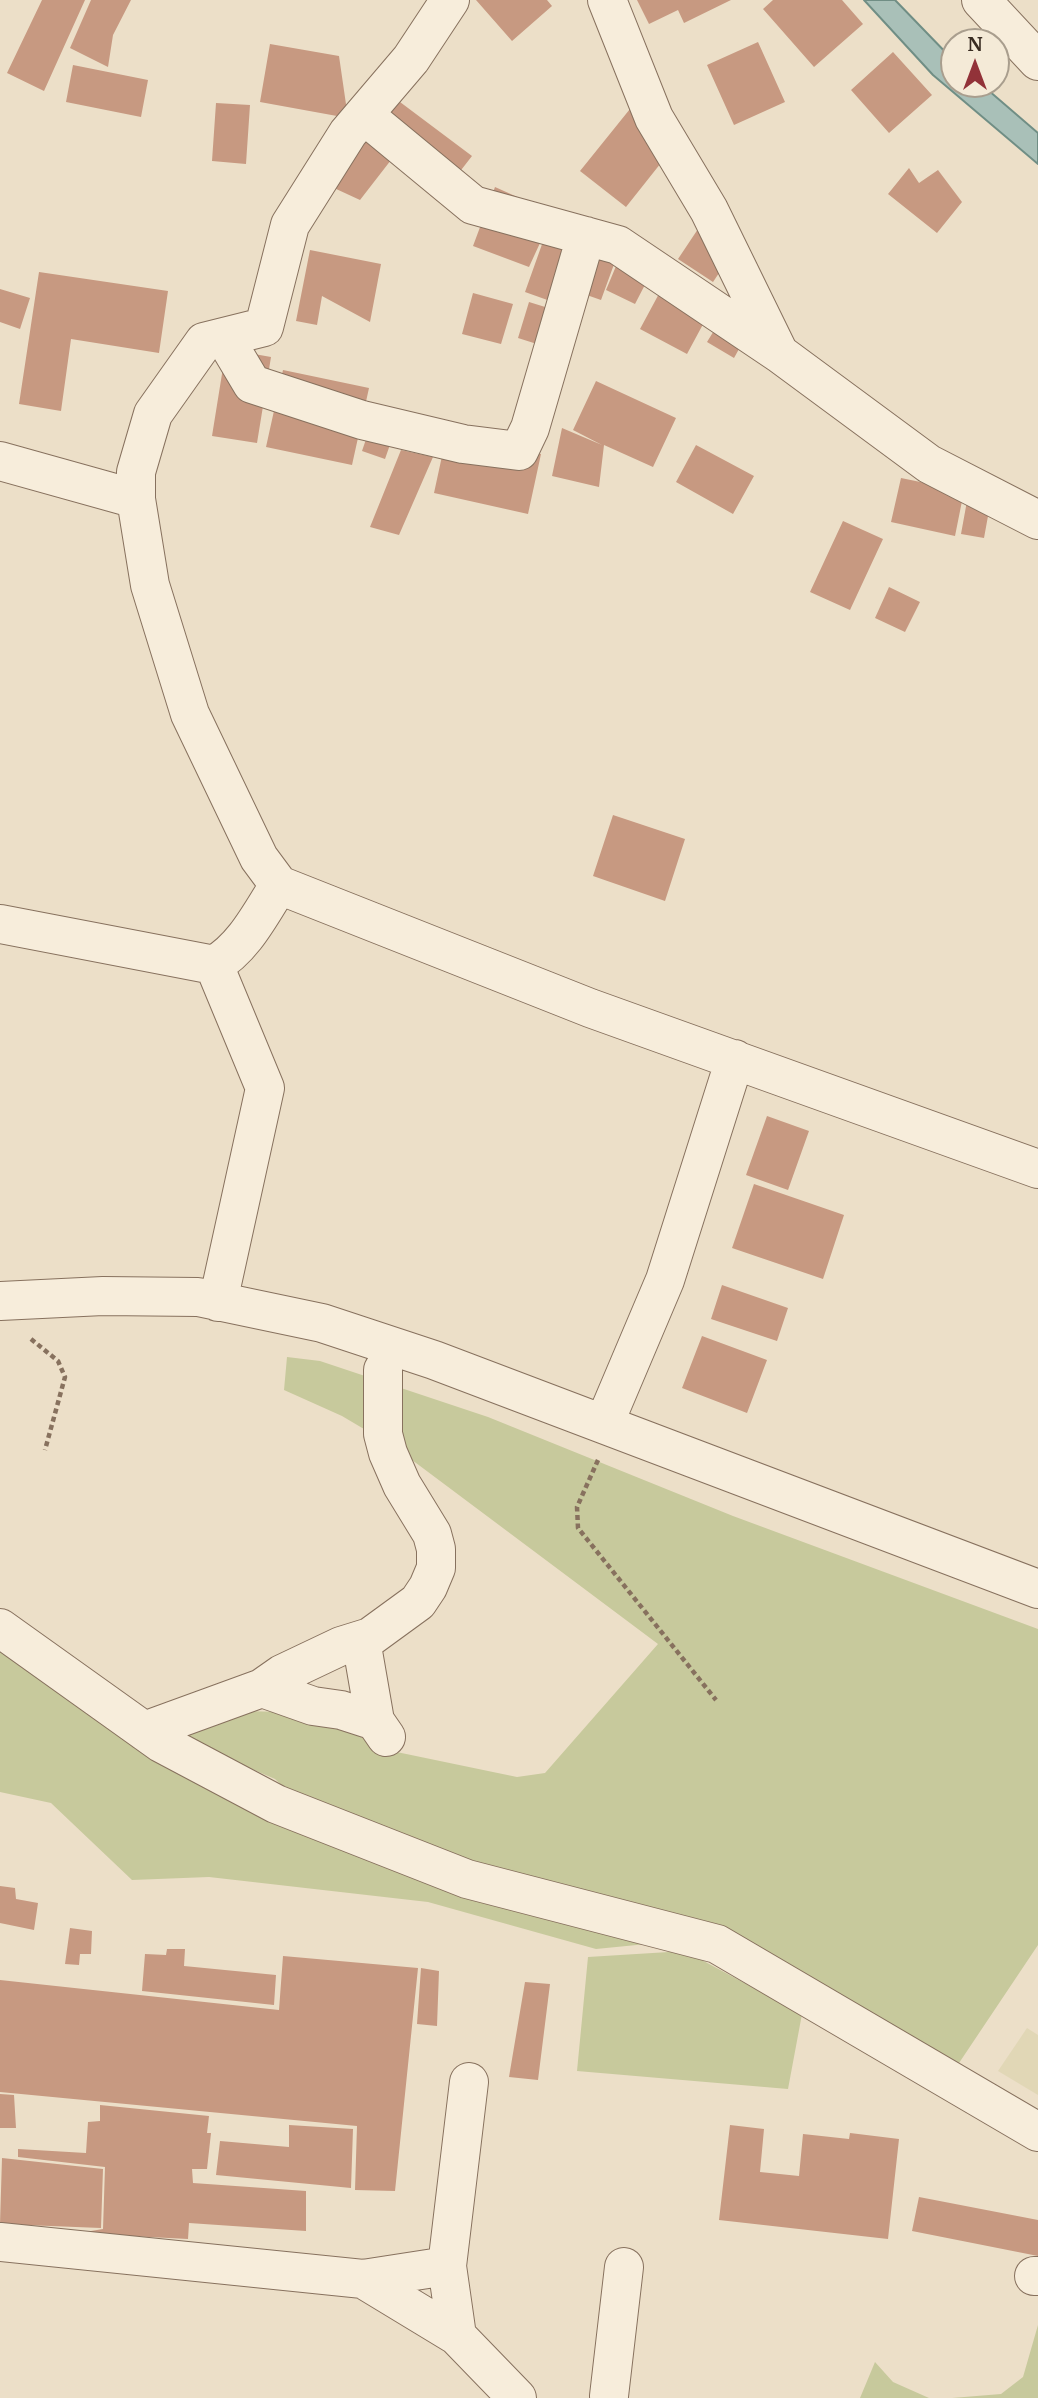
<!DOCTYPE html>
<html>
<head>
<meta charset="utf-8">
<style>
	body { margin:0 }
	#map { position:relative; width:1038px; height:2398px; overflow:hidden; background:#ecdfc8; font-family:Merriweather,serif }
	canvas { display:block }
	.north { position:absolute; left:940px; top:28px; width:70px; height:70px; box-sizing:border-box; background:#f4ead7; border:2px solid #a99e8e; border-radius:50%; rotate:0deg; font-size:19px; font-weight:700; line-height:28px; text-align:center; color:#382b21 }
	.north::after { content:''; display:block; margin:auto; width:24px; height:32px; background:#923239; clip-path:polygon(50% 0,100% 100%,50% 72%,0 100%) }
</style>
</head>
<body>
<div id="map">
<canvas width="1038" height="2398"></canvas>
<div class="north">N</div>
</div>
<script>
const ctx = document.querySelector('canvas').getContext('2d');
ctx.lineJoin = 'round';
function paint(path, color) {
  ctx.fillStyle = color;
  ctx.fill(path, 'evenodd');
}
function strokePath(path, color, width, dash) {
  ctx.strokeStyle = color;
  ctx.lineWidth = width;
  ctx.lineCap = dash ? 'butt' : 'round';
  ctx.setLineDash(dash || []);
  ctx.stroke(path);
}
paint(new Path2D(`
	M1027,2028L1038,2035V2095L998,2071Z`), '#e1d7b6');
paint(new Path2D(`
	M287,1357L320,1361L488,1417L733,1516L1038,1629V1945L955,2069L703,1923L520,1882L298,1801L275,1779L175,1736L246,1711L312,1713L387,1750L517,1777L545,1773L658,1644L396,1448L342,1416L284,1390Z
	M0,1643L151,1746L677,1941L596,1949L428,1902L209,1877L132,1880L51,1803L0,1792Z
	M685,1951L802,2014L788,2089L577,2071L588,1957Z
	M1038,2325V2398H952L1001,2394L1023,2377Z
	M875,2362L893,2382L929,2398H860Z`), '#c7c99c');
const water = new Path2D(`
	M864,0H895L954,61V84H981L1038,133V164L933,75Z`);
paint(water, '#a9c0b8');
strokePath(water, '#708e85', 2);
paint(new Path2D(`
	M42,0H85L44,91L7,73Z
	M91,0H131L113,35L108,67L70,48Z
	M476,0H547L552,6L512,41Z
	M637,0H731L684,23L678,10L649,24Z
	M773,0H842L863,24L814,67L763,9Z
	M758,42L785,102L734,125L707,65Z
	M270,44L339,56L348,118L260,102Z
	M893,52L932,95L889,133L851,90Z
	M73,65L148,80L141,117L66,102Z
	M390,98L400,102L472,156L437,201L391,160L360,200L321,182Z
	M216,103L250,105L246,164L212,161Z
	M634,104L680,139L626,207L580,171Z
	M909,168L919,183L938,170L962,202L937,233L888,194Z
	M495,187L553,213L617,256L601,300L564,287L553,302L525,292L551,219L529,267L473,246Z
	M700,226L735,249L713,282L678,259Z
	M310,250L381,264L370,322L322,296L317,325L296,321Z
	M619,259L650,275L635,304L606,290Z
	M39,272L168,291L159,353L71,339L61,411L19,404Z
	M0,289L30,298L20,329L0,322Z
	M661,290L708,315L687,354L640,329Z
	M473,293L513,304L501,344L462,334Z
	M529,302L571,315L559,351L518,338Z
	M723,316L749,331L734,358L707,342Z
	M226,349L271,357L257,443L212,436Z
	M283,370L369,388L352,465L266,447Z
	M596,381L676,418L653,467L604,445L599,487L552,476L562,428L602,445L573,430Z
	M377,407L400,416L385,459L362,451Z
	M447,433L541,454L528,514L434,493Z
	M696,445L754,476L733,514L676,482Z
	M401,450L433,457L399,535L370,527Z
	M901,478L964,491L955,536L891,522Z
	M967,501L990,505L984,538L961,534Z
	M843,521L883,539L850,610L810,592Z
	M889,587L920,602L905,632L875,618Z
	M613,815L685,839L665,901L593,876Z
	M767,1116L809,1131L788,1190L746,1175Z
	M754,1184L844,1215L823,1279L732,1248Z
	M722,1285L788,1308L777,1341L711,1319Z
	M702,1336L767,1360L747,1413L682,1388Z
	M0,1886L15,1888L16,1899L38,1903L34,1930L0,1923Z
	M70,1928L92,1931L91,1954H80L79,1965L65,1964Z
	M167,1949H185L184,1966L276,1975L274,2005L142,1991L145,1954L166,1955Z
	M283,1956L418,1968L395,2191L355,2190L357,2126L0,2092V1980L279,2010Z
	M421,1968L439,1971L437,2026L417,2024Z
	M525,1982L550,1984L538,2080L509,2077Z
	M0,2094L14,2095L16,2128H0Z
	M100,2105L209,2116L207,2133H211L207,2169H192L193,2183L306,2191V2231L189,2223L188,2239L91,2234V2231L103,2229L105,2167L18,2157V2149L86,2153L88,2122L100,2121Z
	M289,2125L353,2129L351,2188L216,2175L220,2141L289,2147Z
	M730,2125L764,2129L760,2172L799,2176L803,2134L849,2139L850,2133L899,2139L888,2239L719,2220Z
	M2,2158L103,2169L101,2228L0,2224Z
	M919,2197L1038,2220V2256L912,2231Z`), '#c79981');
const minor = new Path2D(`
	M450,0L411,59L348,133L290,225L264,327L204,342L153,414L136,472V499L150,585L190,714L259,858L279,885L590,1008L1038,1169
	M607,0L654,118L709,210L779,353
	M981,0L1038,61
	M364,115L473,205L618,245L780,354L929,464L1038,520
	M224,337L252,384L362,420L463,444L519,451L530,428L586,236
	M0,461L136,499
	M0,924L214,965C244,948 261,913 279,885
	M214,965L265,1088L218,1302
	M0,1301L103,1296L198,1297L322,1323L434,1360L1038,1589
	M604,1424L665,1280L735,1059
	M0,1628L161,1743L276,1804L467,1879L717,1944L1038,2132
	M361,1640L375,1721L386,1737
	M262,1688L313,1706L341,1710L375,1721
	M144,1731L262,1688L282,1674L341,1646L370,1637L418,1602L428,1587L436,1568V1549L432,1534L402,1485L388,1453L383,1434V1370
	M0,2242L363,2279L457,2336L517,2398
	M1034,2276H1038
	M363,2279L447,2266
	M457,2336L447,2266L469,2082
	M609,2396L624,2267`);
strokePath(minor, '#87715e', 40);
strokePath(new Path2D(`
	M31,1339L58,1361L65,1377L45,1450
	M598,1460L577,1507L578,1528L716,1700`), '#87715e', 4.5, [5, 3.5]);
strokePath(minor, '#f7eddb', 38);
</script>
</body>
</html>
